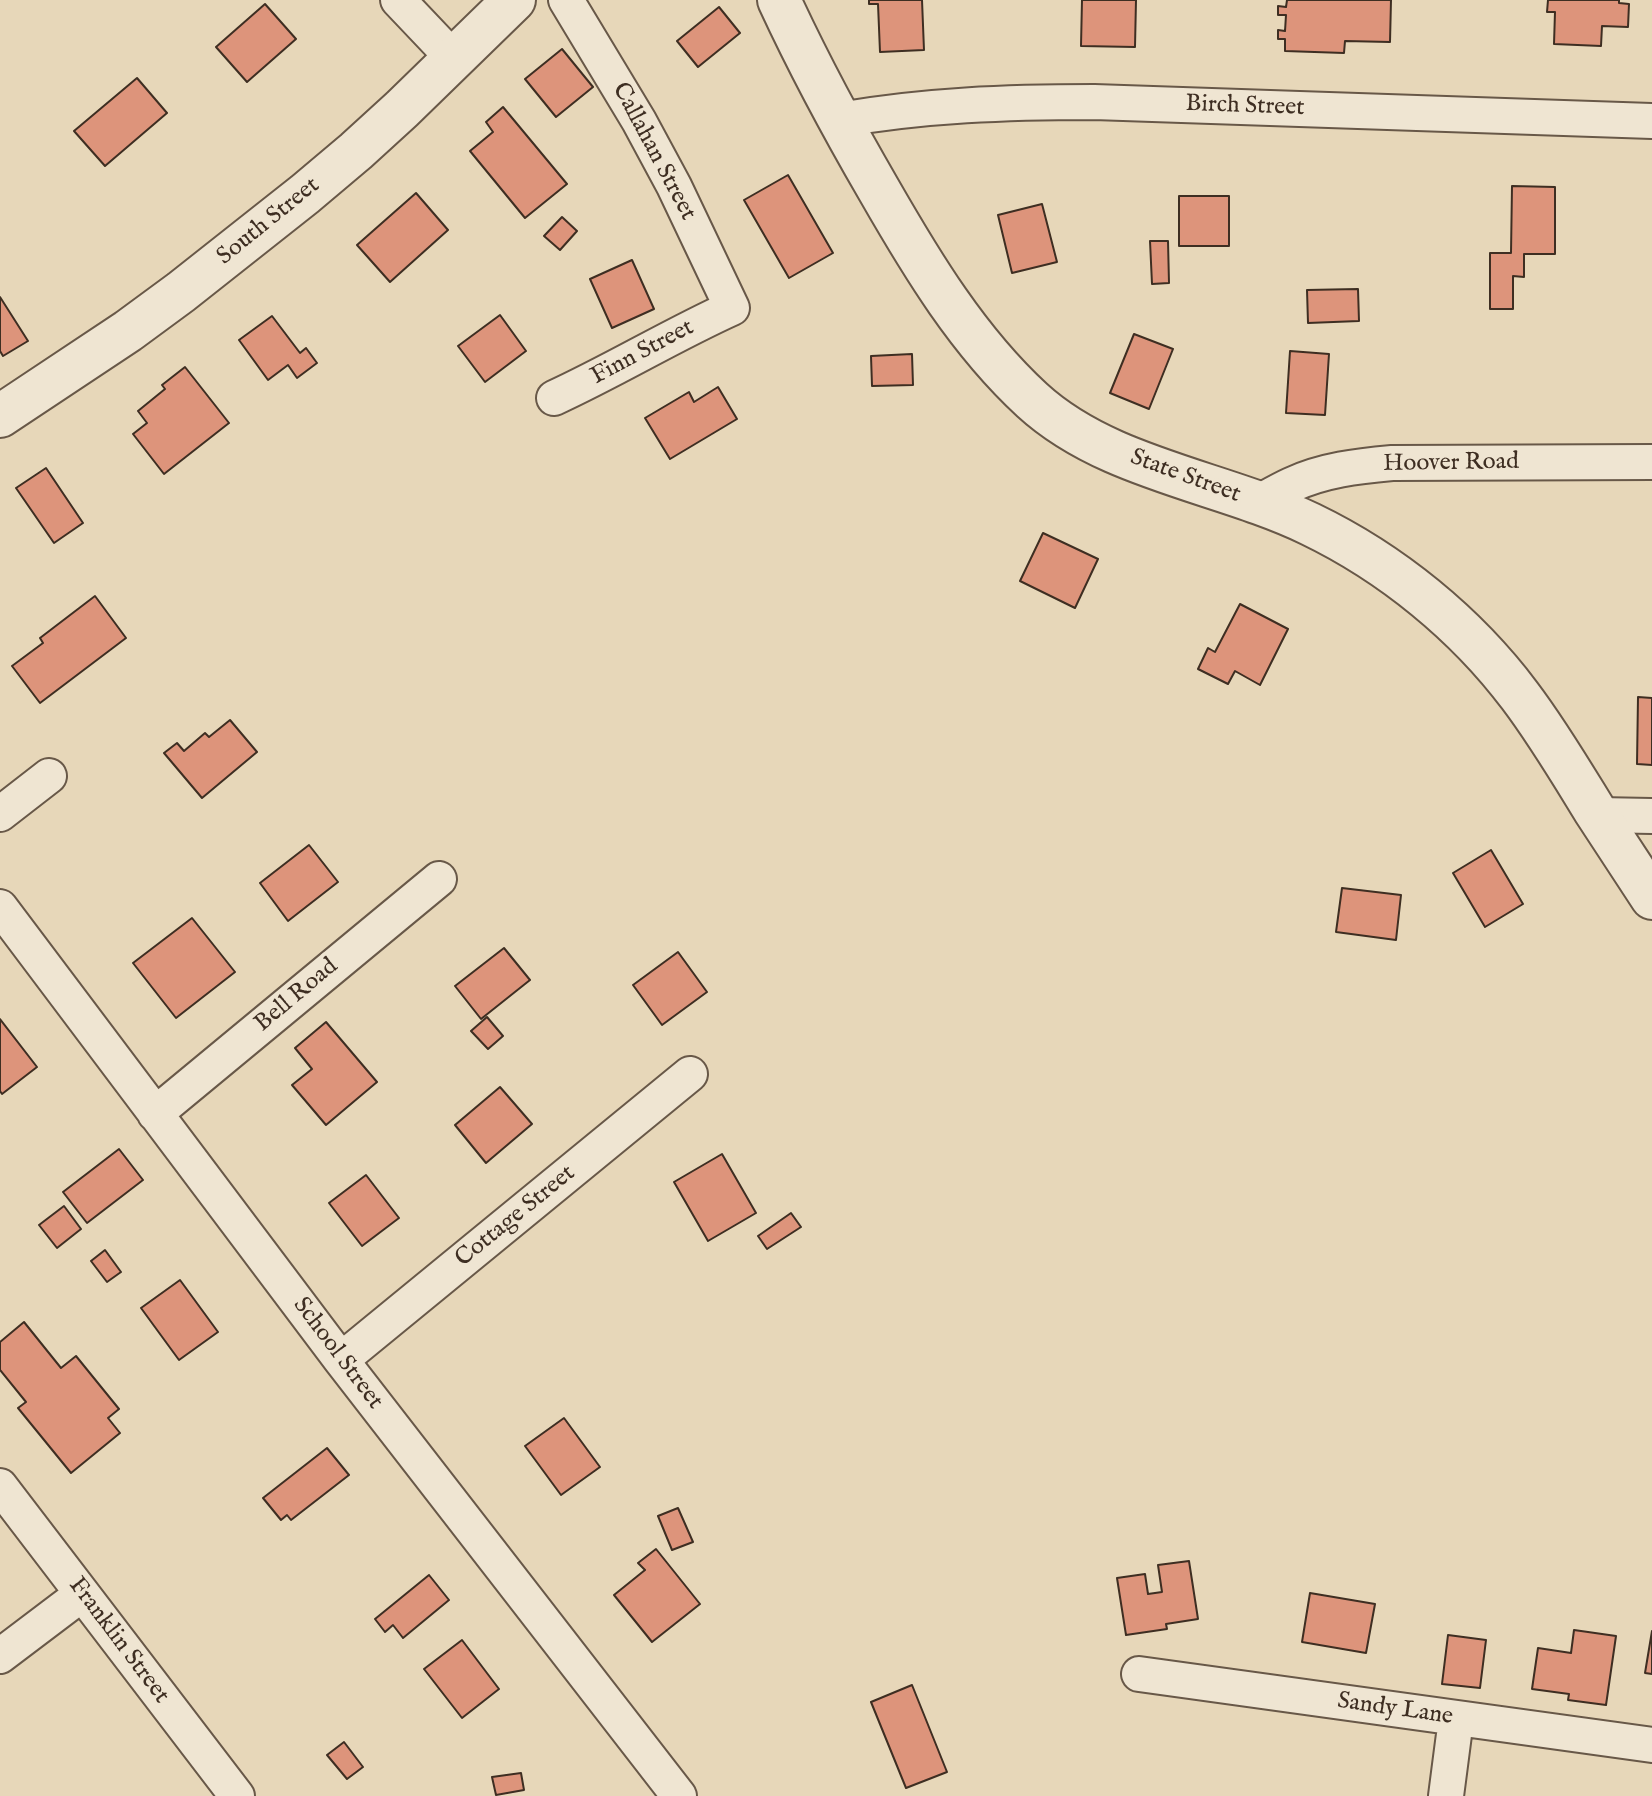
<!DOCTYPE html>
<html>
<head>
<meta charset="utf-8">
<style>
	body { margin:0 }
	canvas { display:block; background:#e7d7b9 }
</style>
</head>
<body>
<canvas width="1652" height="1796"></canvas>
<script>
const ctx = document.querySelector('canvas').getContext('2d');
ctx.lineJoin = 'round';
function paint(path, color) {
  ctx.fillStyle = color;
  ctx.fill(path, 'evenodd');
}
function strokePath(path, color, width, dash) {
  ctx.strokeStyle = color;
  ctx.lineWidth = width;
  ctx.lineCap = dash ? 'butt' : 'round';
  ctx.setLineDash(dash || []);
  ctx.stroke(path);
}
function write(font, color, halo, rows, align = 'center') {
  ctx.font = font + ' "IM FELL English",serif';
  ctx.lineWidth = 7;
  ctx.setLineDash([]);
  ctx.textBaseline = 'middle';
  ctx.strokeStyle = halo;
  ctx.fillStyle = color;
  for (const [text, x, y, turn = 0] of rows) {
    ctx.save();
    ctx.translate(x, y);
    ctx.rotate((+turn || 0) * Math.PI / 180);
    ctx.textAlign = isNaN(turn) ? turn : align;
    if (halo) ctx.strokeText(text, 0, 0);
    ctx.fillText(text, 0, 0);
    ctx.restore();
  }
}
const building = new Path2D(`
	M869,0H922L924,50L880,52L878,4H869Z
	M1082,0H1136L1135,47L1081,46Z
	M1287,0H1391L1390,42L1345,41L1344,53L1285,51V39H1278V30L1285,31L1286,15H1278V6L1286,7Z
	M1548,0H1619V3L1629,4L1628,27L1602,26L1601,46L1554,44L1555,12H1547Z
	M265,4L296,39L247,82L216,47Z
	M719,7L740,33L698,67L677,41Z
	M562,49L593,87L556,117L525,79Z
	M137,78L167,113L105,166L74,131Z
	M503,107L567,184L525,218L470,151L493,132L486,122Z
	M788,175L833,253L789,278L744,200Z
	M1512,186L1555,187V254H1524V277L1513,276V309H1490V253H1511Z
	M416,193L448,230L390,282L357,245Z
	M1179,196H1229V246H1179Z
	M1042,204L1057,262L1012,273L998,215Z
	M562,217L577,231L560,250L544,236Z
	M1150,241H1168L1169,283L1152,284Z
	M632,260L654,309L612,328L590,279Z
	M1358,289L1359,321L1308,323L1307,290Z
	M0,297L28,341L3,356L0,351Z
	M500,315L526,351L485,382L458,346Z
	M272,316L300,353L306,348L317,363L297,378L288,365L268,380L239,340Z
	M1134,334L1173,349L1149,409L1110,393Z
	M1290,351L1329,354L1325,415L1286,413Z
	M912,354L913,385L872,386L871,356Z
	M185,367L229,423L164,474L133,434L147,423L138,411L165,389L162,385Z
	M718,387L737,419L670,459L645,418L689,392L694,402Z
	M46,468L83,523L54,543L16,488Z
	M1043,533L1098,559L1075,608L1020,581Z
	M95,596L126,638L40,703L12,666L43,643L40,638Z
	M1240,604L1288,629L1260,685L1235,671L1228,684L1198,669L1208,648L1215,652Z
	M1638,697L1652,698V765L1637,764Z
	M230,720L257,752L202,798L164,753L177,743L184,751L205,733L209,737Z
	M309,845L338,882L288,921L260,883Z
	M1491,850L1523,904L1485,927L1453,873Z
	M1342,888L1401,895L1396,940L1336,932Z
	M192,918L235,972L176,1018L133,963Z
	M504,948L530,980L481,1019L455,986Z
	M678,952L707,992L662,1025L633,985Z
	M487,1017L503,1036L488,1049L471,1031Z
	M0,1019L37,1067L2,1094L0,1091Z
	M326,1022L377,1082L326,1125L292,1085L312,1069L295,1048Z
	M500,1087L532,1124L486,1163L455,1125Z
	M119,1149L143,1180L87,1223L63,1192Z
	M722,1154L756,1213L708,1241L674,1182Z
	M366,1175L399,1218L362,1246L329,1203Z
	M64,1206L81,1229L57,1248L39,1225Z
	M791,1213L801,1227L767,1249L758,1236Z
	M105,1250L121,1272L107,1282L91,1261Z
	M180,1280L218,1332L179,1360L141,1308Z
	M24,1322L61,1368L76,1356L119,1409L108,1418L120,1433L71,1473L18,1408L26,1402L0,1370V1342Z
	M564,1418L600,1467L561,1495L525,1446Z
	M327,1448L349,1475L291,1520L287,1515L281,1520L263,1498Z
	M678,1508L693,1542L672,1550L658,1516Z
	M656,1549L700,1604L652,1642L614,1595L645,1570L638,1563Z
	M1189,1561L1198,1619L1166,1624L1167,1629L1126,1635L1117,1578L1145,1574L1148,1594L1162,1592L1158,1565Z
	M429,1575L449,1600L403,1638L393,1625L385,1632L375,1619Z
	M1310,1593L1375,1604L1366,1653L1302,1642Z
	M1574,1630L1616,1636L1606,1705L1568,1700L1569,1694L1532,1689L1538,1648L1571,1653Z
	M1652,1631V1674L1645,1673Z
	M1448,1635L1486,1640L1480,1688L1442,1684Z
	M462,1640L499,1689L462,1718L424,1669Z
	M912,1685L947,1772L906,1788L871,1702Z
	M344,1742L363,1767L347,1779L327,1755Z
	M521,1773L524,1790L496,1795L492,1777Z`);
paint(building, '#dd947b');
strokePath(building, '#3e2e22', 2);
const minor = new Path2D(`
	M398,0L454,59
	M839,120C924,105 1008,102 1094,102L1652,121
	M554,398C615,370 672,335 732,308L674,186L639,121L566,0
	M1257,503C1268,497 1280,490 1291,485C1323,470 1358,466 1392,463L1652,462
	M0,814L49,776
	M1598,815L1652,816
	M0,907L341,1360L679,1796
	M155,1114L439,879
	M341,1360L690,1074
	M0,1486L237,1796
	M0,1656L82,1594
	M1139,1674L1652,1745
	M1446,1796L1456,1719`);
const tertiary = new Path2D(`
	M779,0C809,65 843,128 879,190C922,265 968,341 1032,400C1107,469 1221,481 1310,524C1391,563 1466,624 1520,696C1548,733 1571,772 1595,811C1614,840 1633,869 1652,898
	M0,416L128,331L181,292L305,194L356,151L402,109L514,0`);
strokePath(minor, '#685848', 38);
strokePath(tertiary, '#685848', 46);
strokePath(minor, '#efe5d2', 34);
strokePath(tertiary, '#efe5d2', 42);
write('24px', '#3e2e22', '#efe5d2', [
	["Birch Street",1245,107,2],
	["Callahan Street",653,152,62],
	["South Street",269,222,-39],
	["Finn Street",643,353,-28],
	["Hoover Road",1451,464,-1],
	["State Street",1185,477,20],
	["Bell Road",297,996,-40],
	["Cottage Street",516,1217,-39],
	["School Street",337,1354,53],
	["Franklin Street",118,1641,53],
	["Sandy Lane",1395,1710,8]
]);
</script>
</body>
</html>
